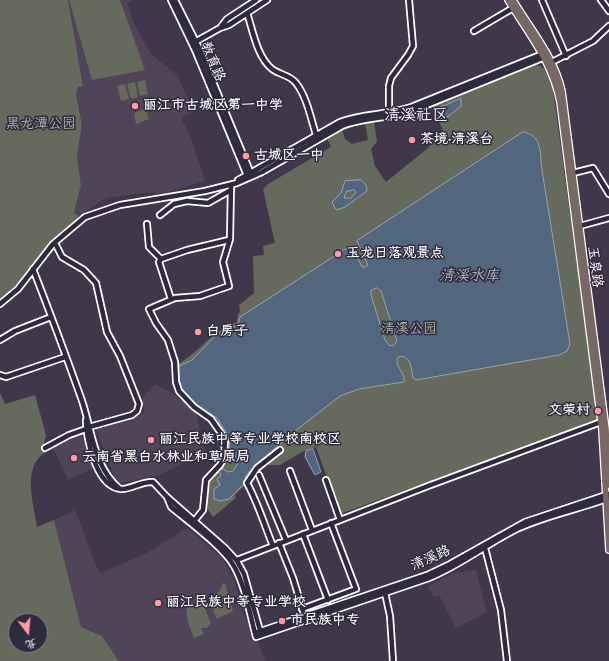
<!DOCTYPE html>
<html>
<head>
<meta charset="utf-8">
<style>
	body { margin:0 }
	#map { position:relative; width:609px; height:661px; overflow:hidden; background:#40374b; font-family:Mynerve,"LXGW WenKai TC",sans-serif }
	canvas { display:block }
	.north { position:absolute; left:8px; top:613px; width:40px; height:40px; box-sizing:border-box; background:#2f2a3d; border:1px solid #827f8b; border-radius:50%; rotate:164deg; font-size:11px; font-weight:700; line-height:16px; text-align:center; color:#fff }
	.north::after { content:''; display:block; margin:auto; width:14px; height:18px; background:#ff9aa2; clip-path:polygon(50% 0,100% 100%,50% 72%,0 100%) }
</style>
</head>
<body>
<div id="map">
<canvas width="609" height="661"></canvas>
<div class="north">北</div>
</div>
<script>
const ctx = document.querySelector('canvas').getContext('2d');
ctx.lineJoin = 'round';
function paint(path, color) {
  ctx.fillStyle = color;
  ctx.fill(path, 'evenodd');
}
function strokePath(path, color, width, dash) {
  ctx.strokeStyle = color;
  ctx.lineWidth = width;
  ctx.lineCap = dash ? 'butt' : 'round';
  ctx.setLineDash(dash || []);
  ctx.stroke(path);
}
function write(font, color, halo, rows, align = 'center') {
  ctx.font = font + ' Mynerve,"LXGW WenKai TC",sans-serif';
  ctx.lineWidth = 3;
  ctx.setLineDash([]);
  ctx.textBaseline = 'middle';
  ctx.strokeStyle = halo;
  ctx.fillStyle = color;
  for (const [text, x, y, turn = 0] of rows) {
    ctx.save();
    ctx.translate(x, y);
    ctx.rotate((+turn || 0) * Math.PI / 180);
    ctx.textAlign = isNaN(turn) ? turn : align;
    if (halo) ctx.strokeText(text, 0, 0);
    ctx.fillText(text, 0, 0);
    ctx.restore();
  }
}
paint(new Path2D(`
	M68,0H132L127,3L134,23L151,54L177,75L194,111L181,118L190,136L205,181L164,193H143L106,198L79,216L74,214L81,185L77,156L82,125L76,94L78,87L83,86Z
	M155,384L177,396L196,412L205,453L159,475L123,483L115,479L95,427L143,414L145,405L143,404V397Z
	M81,433L94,468L68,480L53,448L75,435Z
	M75,510L97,568L101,573L145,554L187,528L223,559L234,580L253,641H258L265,661H119L102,636L81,627L54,520Z
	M476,570L487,612L456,628L439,595L434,597L428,586L453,573Z`), '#504458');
paint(new Path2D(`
	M0,0H68L83,86L78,87L76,94L82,125L77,156L81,185L74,213L79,216L50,244L16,286L0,299Z
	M69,0H120L145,70L92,80Z
	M536,65C552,67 553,91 555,104L598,420L340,514L316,447L304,451L280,465H264L235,495L236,498L213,517C187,480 232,472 227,440C222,414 185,409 178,384C176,378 177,371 176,365C200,353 211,330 237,322L238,314L240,312L239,305L254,293L253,256L264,255L263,246L275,243L263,189L268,184L331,147L327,138L342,129L345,139L352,144L368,140L365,123L374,121L377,142L371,149L375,166L386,182L428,148L443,130L432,107Z
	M145,80L148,94L140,96L137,82Z
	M135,82L138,97L131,99L127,84Z
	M125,84L129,99L121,101L117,86Z
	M145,109L149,119L136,124L134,113Z
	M0,393L5,404L35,395L46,435L43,448L46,452C21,466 34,505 37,527L54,520L81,627L102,636L119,661H0ZM16,621H40V645H16Z
	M223,583H225L233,611L217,619L209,601L216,593L219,592Z
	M189,604H203L211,623L207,628H201L204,634L194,638C191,630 182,612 189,604Z`), '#656a5c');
const water = new Path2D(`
	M461,99V106L449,116L442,119L436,117L434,110Z
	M523,132C540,134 541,151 541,164L570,344L567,351L559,355L416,380L413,378C411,369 412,357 400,356L397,359C396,368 406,374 404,382L359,389L340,396L295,431L258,463L246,475L244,484L229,499L220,501L214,499V489L220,485L217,479L221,476L219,470L223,469L228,472L233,471L237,465V458L230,450L229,437L217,418L189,400L183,392L179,379V366L192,360L216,335L238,325L240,317L350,246L353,248L362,267H366L368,265L357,241ZM377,288L381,291L397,341L393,346L389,345L385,340L371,295V291Z
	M361,180L366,185L367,191L345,207L337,210L335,208L332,202L341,193L345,181ZM354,190L356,192L351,198H344L346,192Z
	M313,449L321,472L315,475L305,457L306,451Z`);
paint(water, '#52677d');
strokePath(water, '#97a4b1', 1);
const minor = new Path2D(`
	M171,0L195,50L248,178
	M175,0L199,48L252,176
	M542,0L566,56
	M601,0L609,11
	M247,13C253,31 257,57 272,69C280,75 290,75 296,83C307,97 311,119 316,135
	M220,28L227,19L256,0
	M474,31L513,8
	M195,42L220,28L229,25L267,0
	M552,62L593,41L609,26
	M389,113V86L391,78L408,55L413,46L409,0
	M573,173L593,168L609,194
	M238,180L340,122C363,113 388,115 411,107L545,53
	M160,215L174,204L187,201L208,203L231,190
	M147,224L149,247L161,259L159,262L171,299
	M580,226L609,218
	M55,243L62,257L84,270L96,283L107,332L120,356L139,404L137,411L132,415L89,427
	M161,259L187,250L229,240
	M33,269C49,310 65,353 80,395C92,426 92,466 120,489
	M0,304L18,289L53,244L85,217L120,205L205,191L237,183L262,172L342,126C364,117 389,119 412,111L545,57
	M0,340L15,331L51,317
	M0,375L6,377L65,357
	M86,420C86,440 97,490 123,489C133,488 143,481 153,482L167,497L225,548L237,561L244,574L261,634
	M45,448L69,435L86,429
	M290,471L312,530
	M259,475L286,540
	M326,480L340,520
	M167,497L171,507C189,522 223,547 234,566C245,585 250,615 256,637L429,578C461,565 488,543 519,528C548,515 580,509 609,498
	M195,520L203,510L206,480L220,465L224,458L225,439L211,419L194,407L179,391L176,382L175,362L168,340L156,323L149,309L175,298L200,296L229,286L223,262L230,239L231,185
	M303,534L328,600
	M279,543L293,578L303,611
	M273,546C264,524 258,503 247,483L257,468L280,450
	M485,548L501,610L507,661
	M237,560L428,486L601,422
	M385,593L390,616L393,661
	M302,609L356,589L331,523
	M255,633L427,575L450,564L525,522L609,494`);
const major = new Path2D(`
	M508,0C529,35 552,61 560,102L602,430L609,550
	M513,0C531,30 554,56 562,91L606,429L609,485`);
strokePath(minor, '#fff', 8);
strokePath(major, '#fff', 8);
strokePath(minor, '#2f2a3d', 4.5);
strokePath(major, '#776864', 5.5);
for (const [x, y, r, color] of [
	[135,106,4,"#ff9aa2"],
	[412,140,4,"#ff9aa2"],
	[246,156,4,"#ff9aa2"],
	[338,254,4,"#ff9aa2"],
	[198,332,4,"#ff9aa2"],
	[598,411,4,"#ff9aa2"],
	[151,440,4,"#ff9aa2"],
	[74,458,4,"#ff9aa2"],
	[158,603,4,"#ff9aa2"],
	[282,621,4,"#ff9aa2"]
]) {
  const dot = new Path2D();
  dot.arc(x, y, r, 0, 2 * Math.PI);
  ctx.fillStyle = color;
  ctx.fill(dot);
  strokePath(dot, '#2f2a3d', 1.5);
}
write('14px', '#fff', '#2f2a3d', [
	["教育路",212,62,67],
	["玉泉路",594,267,83],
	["清溪路",431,559,-24]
]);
write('bold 14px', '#fff', '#2f2a3d', [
	["丽江市古城区第一中学",143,106],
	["茶境·清溪台",420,140],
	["古城区一中",254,156],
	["玉龙日落观景点",346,254],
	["白房子",206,332],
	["文荣村",590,411,"right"],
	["丽江民族中等专业学校南校区",159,440],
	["云南省黑白水林业和草原局",82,458],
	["丽江民族中等专业学校",166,603],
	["市民族中专",290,621]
], 'left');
write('14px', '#b2b4ae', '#2f2a3d', [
	["黑龙潭公园",41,125],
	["清溪公园",409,330]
]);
write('italic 15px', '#b1bbc4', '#2f2a3d', [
	["清溪水库",469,277]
]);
write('16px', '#fff', '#2f2a3d', [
	["清溪社区",416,117]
]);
</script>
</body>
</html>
